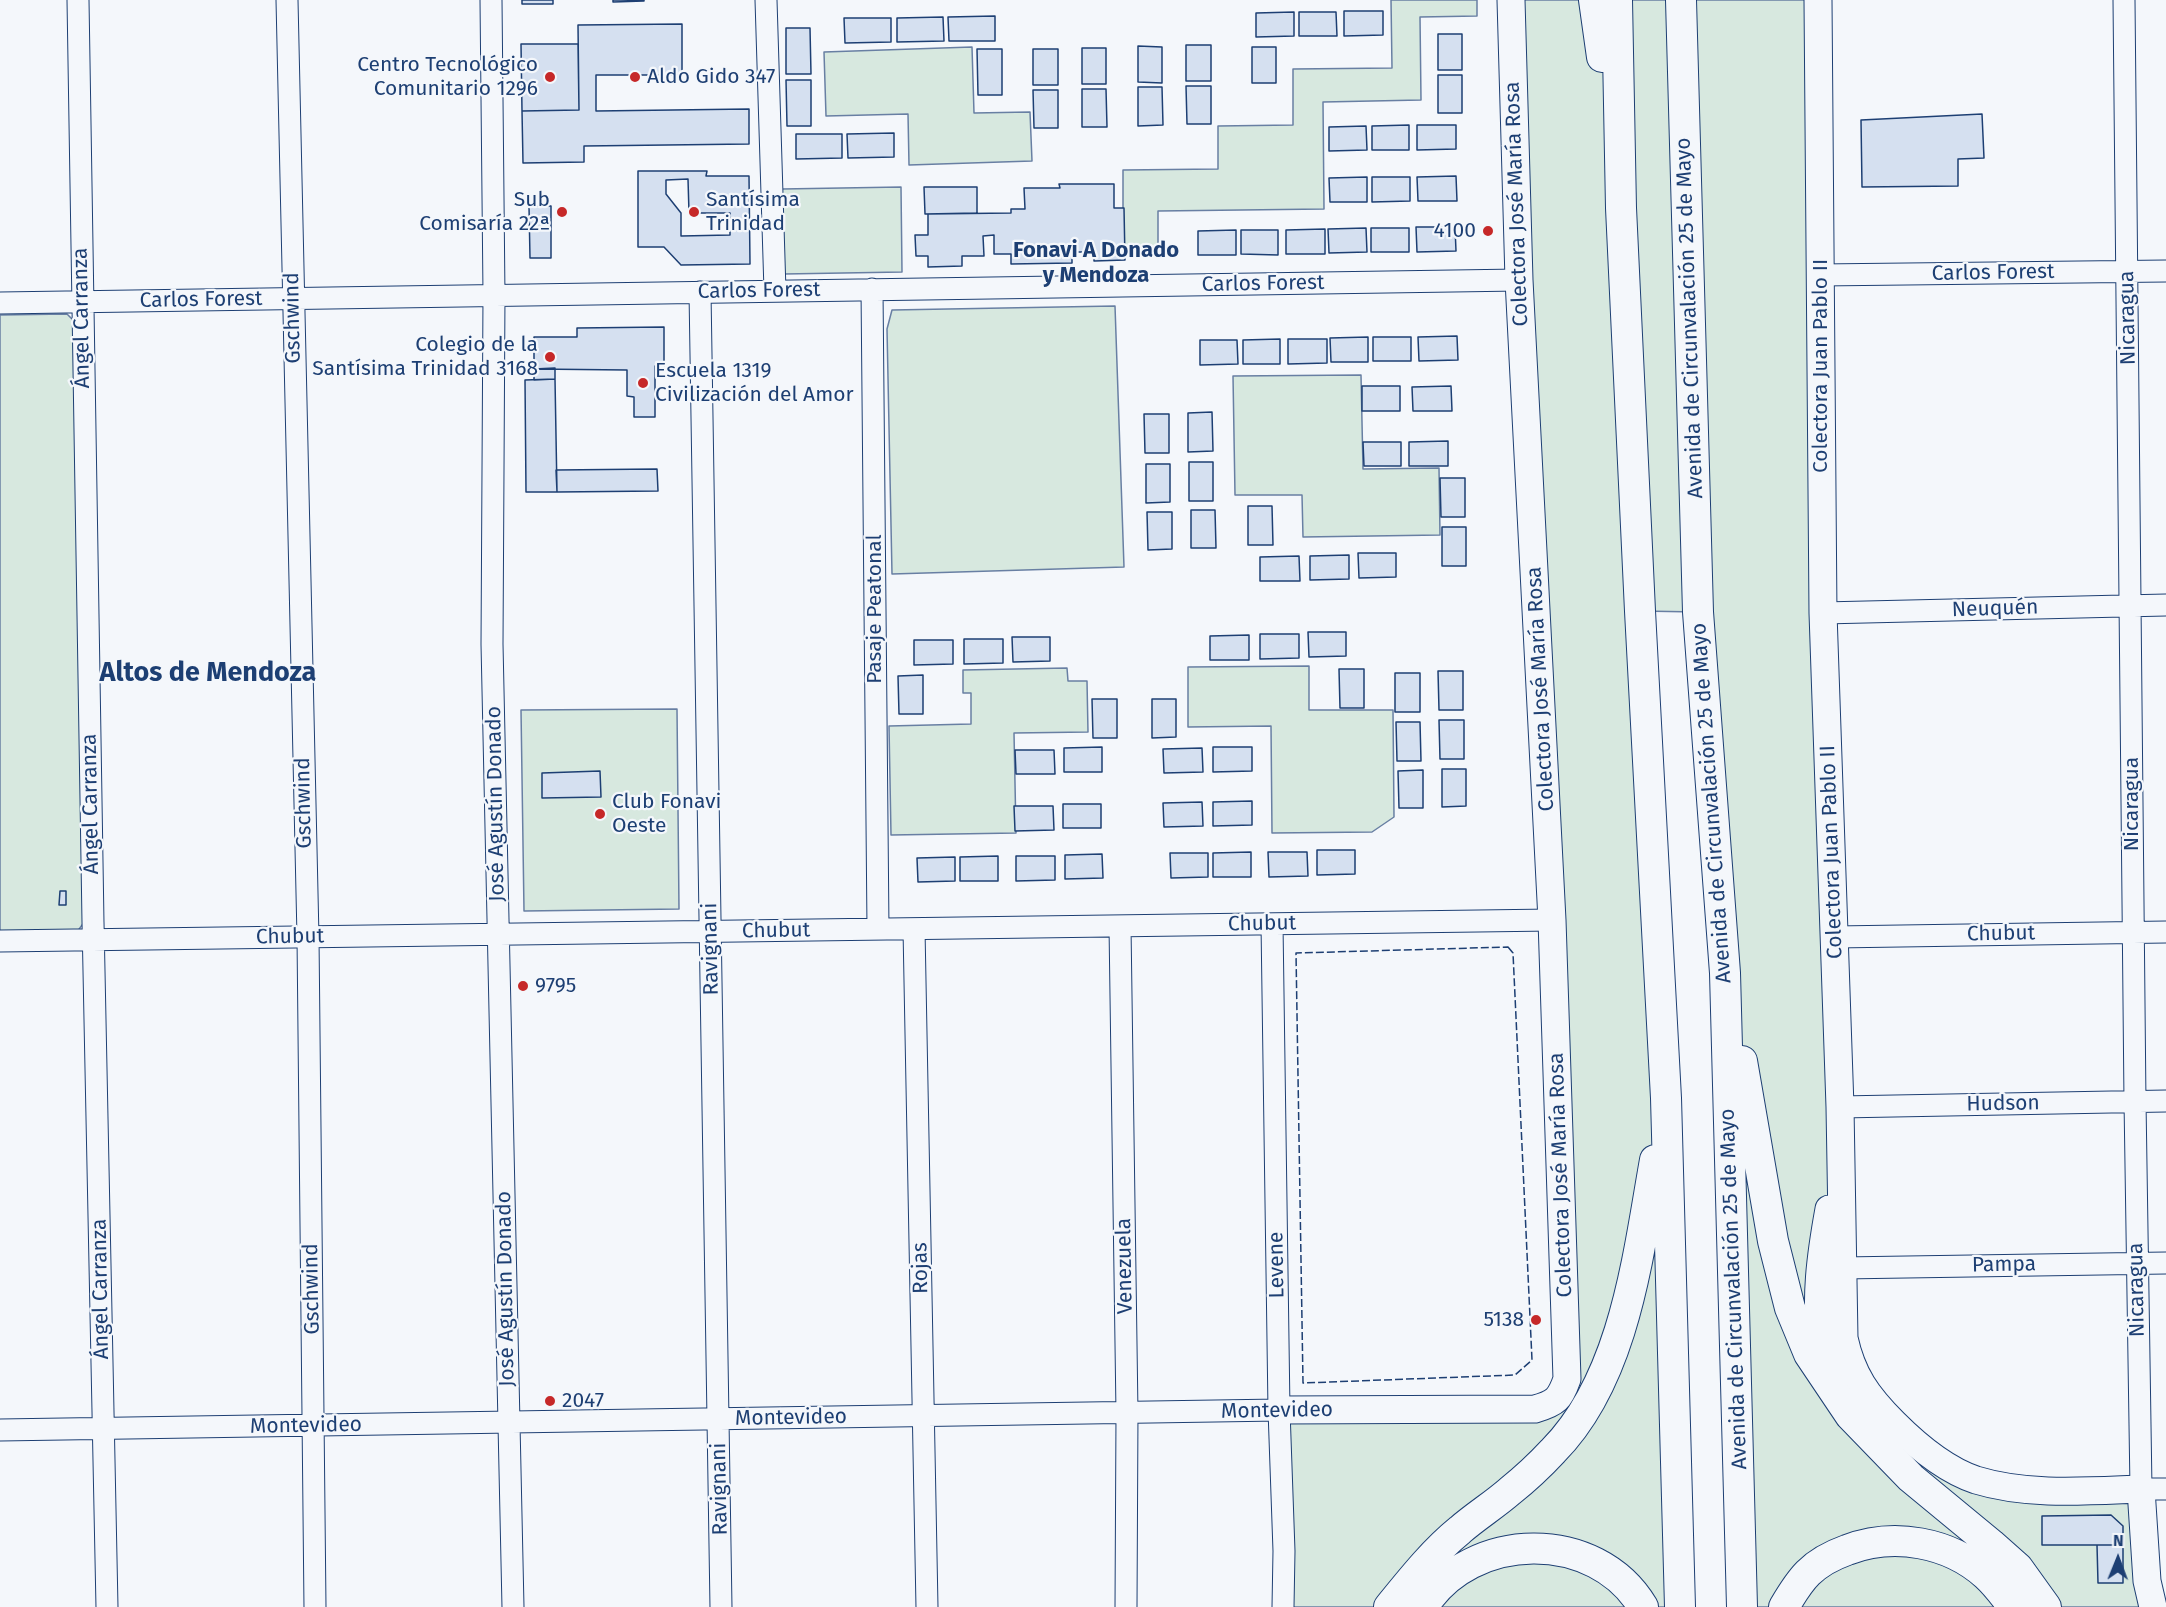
<!DOCTYPE html>
<html>
<head>
<meta charset="utf-8">
<style>
	body { margin:0 }
	#map { position:relative; width:2166px; height:1607px; overflow:hidden; background:#f4f7fb; font-family:"Fira Sans",sans-serif }
	canvas { display:block }
	.north { position:absolute; left:2088px; top:1529px; width:60px; height:60px; -webkit-text-stroke:4px #f4f7fb; paint-order:stroke; rotate:1deg; font-size:16px; font-weight:700; line-height:24px; text-align:center; color:#1d3f73 }
	.north::after { content:''; display:block; margin:auto; width:21px; height:27px; background:#1d3f73; clip-path:polygon(50% 0,100% 100%,50% 72%,0 100%) }
</style>
</head>
<body>
<div id="map">
<canvas width="2166" height="1607"></canvas>
<div class="north">N</div>
</div>
<script>
const ctx = document.querySelector('canvas').getContext('2d');
ctx.lineJoin = 'round';
function paint(path, color) {
  ctx.fillStyle = color;
  ctx.fill(path, 'evenodd');
}
function strokePath(path, color, width, dash) {
  ctx.strokeStyle = color;
  ctx.lineWidth = width;
  ctx.lineCap = dash ? 'butt' : 'round';
  ctx.setLineDash(dash || []);
  ctx.stroke(path);
}
function write(font, color, halo, rows, align = 'center') {
  ctx.font = font + ' "Fira Sans",sans-serif';
  ctx.lineWidth = 4.5;
  ctx.setLineDash([]);
  ctx.textBaseline = 'middle';
  ctx.strokeStyle = halo;
  ctx.fillStyle = color;
  for (const [text, x, y, turn = 0] of rows) {
    ctx.save();
    ctx.translate(x, y);
    ctx.rotate((+turn || 0) * Math.PI / 180);
    ctx.textAlign = isNaN(turn) ? turn : align;
    if (halo) ctx.strokeText(text, 0, 0);
    ctx.fillText(text, 0, 0);
    ctx.restore();
  }
}
const green = new Path2D(`
	M1391,0H1477V16L1420,17L1421,100L1323,102L1324,209L1158,211V254H1123V170L1218,169V126L1293,125V69L1392,68Z
	M1511,0H1818L1849,1359L1955,1469L2141,1489L2153,1607H1742L1698,612L1640,611L1680,1607H1283L1279,1410L1561,1396Z
	M972,47L974,113L1030,112L1032,161L909,165L908,114L826,116L824,52Z
	M901,187L902,272L784,274L782,189Z
	M1115,306L1124,567L892,574L887,329L892,310Z
	M67,314L74,321L85,921L77,932L0,933V315Z
	M1361,375L1363,469L1439,468L1440,535L1303,537L1302,495H1235L1233,376Z
	M1309,666V710H1393L1394,817L1372,832L1272,833L1271,726L1188,727V667Z
	M1067,668L1068,681H1087L1088,732L1014,733L1016,833L891,835L889,726L971,724V693H963V670Z
	M677,709L679,909L524,911L521,710Z`);
paint(green, '#d7e8df');
strokePath(green, '#687fa3', 1.5);
const building = new Path2D(`
	M522,0H553V4H522Z
	M613,0H644V1L613,2Z
	M1344,11H1383V35L1344,36Z
	M1294,12V36L1256,37V13Z
	M1299,12H1336L1337,36H1299Z
	M995,16V41H949L948,17Z
	M943,17L944,41L897,42V18Z
	M844,18H891V42L845,43Z
	M682,24V75H596V111L749,109V144L584,146V162L523,163L522,111L579,110L578,25Z
	M786,28H810L811,74H786Z
	M1438,34H1462V70H1438Z
	M521,44H578L579,110L522,111Z
	M1186,45H1211V81H1186Z
	M1138,46L1162,47V83L1138,82Z
	M1252,47H1276V83H1252Z
	M1082,48H1106V84H1082Z
	M977,49H1002V95H978Z
	M1033,49H1058V85H1033Z
	M1438,75H1462V113H1438Z
	M786,80H811V126H787Z
	M1186,86H1211V124H1187Z
	M1138,87H1162L1163,125L1138,126Z
	M1082,89H1106L1107,127H1082Z
	M1033,90H1058V128H1034Z
	M1982,114L1984,158L1958,159V186L1862,187L1861,120Z
	M1409,125V150H1372V126Z
	M1417,125H1456V149L1417,150Z
	M1366,126L1367,150L1329,151V127Z
	M894,133V157L848,158L847,134Z
	M796,134H842V158L796,159Z
	M638,171H707L706,176H749L750,264L681,265L664,247H638ZM688,179L689,213H730V235L681,236V213L666,194V180Z
	M1456,176L1457,201H1418L1417,177Z
	M1367,177V202H1330L1329,178Z
	M1372,177H1410V201L1372,202Z
	M1059,184H1114V208H1124L1125,260L1094,261V252H1072V263L1011,264V254H994V235L983,236L984,256H962V266L928,267V256H916L915,235H928V214L1011,213V209H1025L1024,188H1060Z
	M924,187H977V213L925,214Z
	M529,206H551V258H530Z
	M1416,227H1455L1456,251L1417,252Z
	M1366,228L1367,252L1329,253L1328,229Z
	M1371,228H1409V252H1371Z
	M1325,229V254H1286V230Z
	M1236,230V255H1198V231Z
	M1241,230H1278V255L1241,254Z
	M664,327V366H655V417H634V397L627,396V370L534,369V337H577V328Z
	M1457,336L1458,360L1419,361L1418,337Z
	M1368,337V362H1331L1330,338Z
	M1373,337H1411V361H1373Z
	M1280,339V364H1243V340Z
	M1288,339H1327V363L1288,364Z
	M1200,340H1237L1238,364L1200,365Z
	M555,368V379L534,380V369Z
	M555,379L557,492H526L525,380Z
	M1362,386H1400V411H1362Z
	M1451,386L1452,411H1413L1412,387Z
	M1212,412L1213,451L1188,452V413Z
	M1144,414H1169V453H1145Z
	M1448,441V466H1409V442Z
	M1363,442H1401V466H1364Z
	M1189,462H1213V501H1189Z
	M1146,464H1170V502L1146,503Z
	M657,469L658,491L557,492L556,470Z
	M1440,478H1465V517H1441Z
	M1248,506H1272L1273,545H1248Z
	M1191,510H1215L1216,548H1191Z
	M1147,512H1172V549L1148,550Z
	M1442,527H1466V566H1442Z
	M1358,553H1396V577L1359,578Z
	M1349,555V579L1310,580V556Z
	M1299,556L1300,581H1260V557Z
	M1308,632H1346V656L1309,657Z
	M1260,634H1299V658L1260,659Z
	M1249,635V660H1210V636Z
	M1012,637H1050V661L1013,662Z
	M964,639H1003V663L964,664Z
	M914,640H953V664L914,665Z
	M1339,669H1364V708H1340Z
	M1438,671H1463V710H1439Z
	M1395,673H1420V712H1395Z
	M923,675V714H899L898,676Z
	M1092,699H1117V738H1093Z
	M1152,699H1176V737L1152,738Z
	M1439,720H1464V759H1440Z
	M1396,722H1420L1421,761H1397Z
	M1102,747V772H1064V748Z
	M1213,747H1252V771L1213,772Z
	M1202,748L1203,772L1164,773L1163,749Z
	M1015,750H1054L1055,774H1016Z
	M1442,769H1466V806L1442,807Z
	M1423,770V808H1399L1398,771Z
	M600,771L601,797L542,798V773Z
	M1252,801V825L1213,826V802Z
	M1202,802L1203,826L1164,827L1163,803Z
	M1063,804H1101V828H1063Z
	M1014,806H1053L1054,830L1015,831Z
	M1317,850H1355V874L1317,875Z
	M1251,852V877H1213V853Z
	M1268,852H1307L1308,876L1269,877Z
	M1170,853H1208V877L1171,878Z
	M1102,854L1103,878L1065,879V855Z
	M998,856V881H960V857Z
	M1016,856H1055V880L1016,881Z
	M955,857V881L918,882L917,858Z
	M60,891H66V905H59Z
	M2111,1515L2123,1526V1545H2042V1516Z
	M2097,1545H2123V1583H2098Z`);
paint(building, '#d5e0f0');
strokePath(building, '#1d3f73', 1.5);
const minor = new Path2D(`
	M78,0L93,922L107,1607
	M287,0L308,937L315,1607
	M491,0L494,295L492,644L513,1607
	M766,0L775,291
	M2124,0L2135,1101L2141,1489H2166
	M1820,275L2166,271
	M872,289L878,929
	M700,292L721,1607
	M0,303L1519,280
	M1823,613L2166,605
	M1272,924L1279,1410L1284,1551L1283,1607
	M1120,926L1127,1413L1126,1607
	M914,929L927,1607
	M1835,937L2166,932
	M0,941L1552,920
	M1840,1107L2166,1101
	M1842,1268L2166,1263
	M0,1430L1279,1410`);
const major = new Path2D(`
	M1818,0L1823,613L1840,1107L1844,1338C1852,1375 1867,1396 1894,1423C1916,1445 1946,1470 1976,1480C2028,1496 2087,1491 2141,1489L2147,1581L2153,1607
	M1829,1209C1821,1253 1814,1301 1822,1345C1824,1357 1830,1369 1835,1380
	M1279,1410L1535,1409C1556,1403 1560,1399 1567,1379L1552,920L1519,280L1511,0`);
const highway = new Path2D(`
	M1594,0L1602,57
	M1617,0L1621,208L1640,611L1666,1098L1680,1607
	M1681,0L1698,612L1725,973L1742,1607
	M1742,1061L1773,1241L1790,1308L1809,1354L1850,1415L1911,1478L1991,1544L2018,1568L2046,1607
	M1389,1607C1411,1580 1433,1552 1460,1530C1476,1516 1494,1505 1510,1491C1525,1479 1540,1465 1553,1451C1625,1378 1638,1255 1655,1160
	M1423,1607C1471,1530 1596,1528 1643,1607
	M1784,1607C1791,1595 1798,1583 1808,1573C1819,1562 1833,1555 1847,1550C1894,1532 1949,1542 1986,1575C1996,1584 2005,1596 2013,1607`);
strokePath(minor, '#1d3f73', 23);
strokePath(major, '#1d3f73', 29);
strokePath(highway, '#1d3f73', 32);
strokePath(minor, '#f4f7fb', 21);
strokePath(major, '#f4f7fb', 27);
strokePath(highway, '#f4f7fb', 30);
strokePath(new Path2D(`
	M1508,947L1513,953L1532,1360L1515,1375L1303,1383L1296,953Z`), '#1d3f73', 1.5, [8, 3]);
for (const [x, y, r, color] of [
	[550,77,6,"#c62828"],
	[635,77,6,"#c62828"],
	[562,212,6,"#c62828"],
	[694,212,6,"#c62828"],
	[1488,231,6,"#c62828"],
	[550,357,6,"#c62828"],
	[643,383,6,"#c62828"],
	[600,814,6,"#c62828"],
	[523,986,6,"#c62828"],
	[1536,1320,6,"#c62828"],
	[550,1401,6,"#c62828"]
]) {
  const dot = new Path2D();
  dot.arc(x, y, r, 0, 2 * Math.PI);
  ctx.fillStyle = color;
  ctx.fill(dot);
  strokePath(dot, '#f4f7fb', 2);
}
write('21px', '#1d3f73', '#f4f7fb', [
	["Centro Tecnológico",538,65,"right"],
	["Comunitario 1296",538,89,"right"],
	["Aldo Gido 347",647,77],
	["Sub",550,200,"right"],
	["Comisaría 22ª",550,224,"right"],
	["Santísima",706,200],
	["Trinidad",706,224],
	["4100",1476,231,"right"],
	["Colegio de la",538,345,"right"],
	["Santísima Trinidad 3168",538,369,"right"],
	["Escuela 1319",655,371],
	["Civilización del Amor",655,395],
	["Club Fonavi",612,802],
	["Oeste",612,826],
	["9795",535,986],
	["5138",1524,1320,"right"],
	["2047",562,1401]
], 'left');
write('21px', '#1d3f73', '#f4f7fb', [
	["Colectora José María Rosa",1517,204,-92],
	["Carlos Forest",1993,273,-1],
	["Carlos Forest",1263,284,-1],
	["Carlos Forest",759,291,-1],
	["Carlos Forest",201,300,-1],
	["Ángel Carranza",82,318,-91],
	["Gschwind",293,318,-91],
	["Avenida de Circunvalación 25 de Mayo",1690,318,-92],
	["Nicaragua",2128,318,-91],
	["Colectora Juan Pablo II",1821,366,-90],
	["Pasaje Peatonal",875,609,-90],
	["Neuquén",1995,609,-2],
	["Colectora José María Rosa",1541,689,-93],
	["Gschwind",304,803,-91],
	["Avenida de Circunvalación 25 de Mayo",1712,803,-94],
	["Ángel Carranza",91,804,-91],
	["José Agustín Donado",496,804,-91],
	["Nicaragua",2132,804,-90],
	["Colectora Juan Pablo II",1832,852,-92],
	["Chubut",1262,924,-1],
	["Chubut",776,931,-1],
	["Chubut",2001,934,-1],
	["Chubut",290,937,-1],
	["Ravignani",711,949,-91],
	["Hudson",2003,1104,-1],
	["Colectora José María Rosa",1561,1175,-92],
	["Levene",1277,1265,-91],
	["Pampa",2004,1265,-1],
	["Venezuela",1125,1266,-91],
	["Rojas",921,1268,-91],
	["Ángel Carranza",101,1289,-91],
	["Gschwind",312,1289,-91],
	["José Agustín Donado",506,1289,-91],
	["Avenida de Circunvalación 25 de Mayo",1734,1289,-92],
	["Nicaragua",2137,1290,-91],
	["Montevideo",1277,1411,-1],
	["Montevideo",791,1418,-1],
	["Montevideo",306,1426,-1],
	["Ravignani",720,1489,-91]
]);
write('bold 22px', '#1d3f73', '#f4f7fb', [
	["Fonavi A Donado",1096,251],
	["y Mendoza",1096,276]
]);
write('bold 27px', '#1d3f73', '#f4f7fb', [
	["Altos de Mendoza",208,673]
]);
</script>
</body>
</html>
